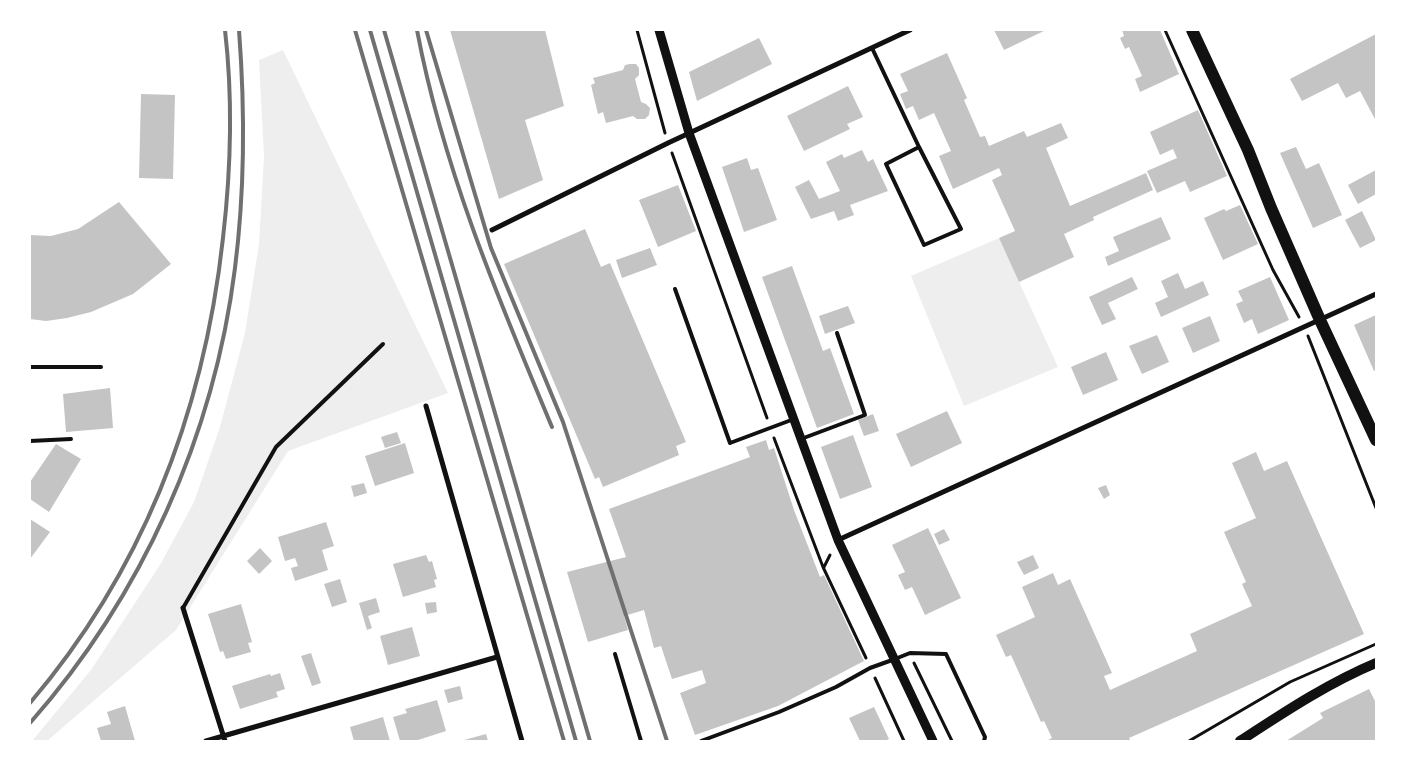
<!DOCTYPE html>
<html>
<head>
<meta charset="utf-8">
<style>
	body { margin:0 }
	#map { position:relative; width:1406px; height:771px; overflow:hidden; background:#fff; font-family:"DejaVu Sans",sans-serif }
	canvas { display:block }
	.frame { position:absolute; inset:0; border:31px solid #fff; pointer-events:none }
</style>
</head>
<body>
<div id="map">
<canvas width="1406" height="771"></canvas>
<div class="frame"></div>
</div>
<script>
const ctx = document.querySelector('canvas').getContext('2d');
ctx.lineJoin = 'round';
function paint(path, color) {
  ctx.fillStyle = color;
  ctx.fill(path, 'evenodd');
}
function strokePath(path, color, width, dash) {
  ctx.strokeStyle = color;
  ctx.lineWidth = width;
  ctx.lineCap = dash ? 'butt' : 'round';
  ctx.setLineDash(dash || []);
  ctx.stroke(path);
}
paint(new Path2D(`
	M283,50L448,393L288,451L176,630L47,741H32L91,670L160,565L194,502L220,427L245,333L259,244L264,156L259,60Z
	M999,238L1058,367L964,406L911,276Z`), '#eee');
paint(new Path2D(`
	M450,30H545L564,106L525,120L543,180L499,199Z
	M994,30H1046L1004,50Z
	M1122,30H1160L1179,74L1140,92L1135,79L1142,76L1129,47L1125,49L1120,38L1124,36Z
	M1376,34V121L1360,91L1346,98L1338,83L1302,101L1290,79Z
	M759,38L772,64L697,101L689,72Z
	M947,53L967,98L964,100L980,137L985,136L989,146L1024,131L1027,137L1061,123L1068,138L1046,148L1070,206L1146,173L1153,190L1093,217L1094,220L1064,234L1074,257L1019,282L999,238L1015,231L992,180L1002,175L999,168L953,189L939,156L951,151L934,113L919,120L913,106L906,109L900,94L908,91L900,74Z
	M630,64H636L639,68V75L635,79L641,102L646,104L650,108L649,115L645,119H637L633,116L606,123L603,112L598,114L591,85L595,83L593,78L623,70L625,65Z
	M848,86L863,117L847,124L850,129L804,151L787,116Z
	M141,94L175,95L173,179L139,178Z
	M1198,110L1227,176L1190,192L1185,181L1157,193L1147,171L1177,158L1173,149L1160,155L1150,132Z
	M1296,147L1306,169L1319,163L1342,215L1313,228L1280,153Z
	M862,150L868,162L873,159L888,191L850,205L854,215L838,221L834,211L811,219L795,187L809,180L819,199L840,191L826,162L842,154L844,158Z
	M747,158L751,170L758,168L777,220L744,232L722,167Z
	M1376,170V194L1358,204L1348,185Z
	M678,185L696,231L658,247L639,200Z
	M119,202L171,264L133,294L91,312L67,318L46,321L30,319V235L51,236L78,229Z
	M1240,205L1258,244L1223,260L1204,218L1224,209L1226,211Z
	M1362,211L1376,240L1360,248L1345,220Z
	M1161,217L1171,239L1108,266L1105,257L1119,251L1113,237Z
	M585,229L601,267L610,263L686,442L676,446L679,455L603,487L599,477L595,479L504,264Z
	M650,248L657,265L622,278L616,260Z
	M792,266L823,351L830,348L854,414L817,428L762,277Z
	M1178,273L1185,289L1203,281L1209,295L1161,317L1155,303L1168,297L1161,281Z
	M1132,277L1138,289L1108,303L1116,319L1102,325L1089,297Z
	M1270,277L1289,320L1258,334L1252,319L1244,323L1236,304L1243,301L1238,291Z
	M848,306L855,323L825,334L819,316Z
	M1376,315V370L1374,371L1354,325Z
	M1210,316L1220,341L1193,353L1182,328Z
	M1157,335L1169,362L1142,374L1129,346Z
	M1106,352L1118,380L1083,395L1071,367Z
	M110,388L113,428L66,432L63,394Z
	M947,411L962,443L911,467L896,434Z
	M873,414L879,431L864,436L858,420Z
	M397,432L401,443L385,448L381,437Z
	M853,435L872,487L840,499L821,447Z
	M766,440L769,450L774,448L794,510L820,577L824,575L864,661L778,706L695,735L680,693L706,683L702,670L672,679L661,646L654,648L644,610L624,616L628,630L588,642L567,572L626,557L609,509L750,457L746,447Z
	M405,443L414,473L375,486L365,456Z
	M56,444L81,459L49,512L30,499V482Z
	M1256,452L1264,471L1287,461L1364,634L1129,738L1131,741H1046L1052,738L1044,721L1041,722L1011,655L1006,657L996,635L1035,617L1022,587L1053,573L1058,585L1070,579L1112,673L1104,676L1110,690L1197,651L1190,634L1252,606L1242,584L1246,582L1224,532L1256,518L1232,463Z
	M364,483L367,493L354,497L351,486Z
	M1106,485L1110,495L1104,499L1098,488Z
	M30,519L50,532L30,559Z
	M326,522L334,546L322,550L328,570L295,581L291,568L298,566L295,558L285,561L278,537Z
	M928,528L961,598L925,615L912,587L905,590L898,575L905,572L892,545Z
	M944,529L950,540L939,545L934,534Z
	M260,548L272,561L259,574L247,561Z
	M426,555L429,562L432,561L437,579L434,580L436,587L403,597L393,564Z
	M1033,555L1039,568L1024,575L1017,562Z
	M340,579L347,602L332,607L324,584Z
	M376,598L380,612L368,616L372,628L367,630L359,603Z
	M436,602L437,612L427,614L425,603Z
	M241,604L252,642L248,643L251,652L226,659L223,651L220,652L208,614Z
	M412,627L420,656L388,665L380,636Z
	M311,653L321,683L312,686L301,656Z
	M280,673L285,689L276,692L278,697L240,709L232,686L270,674L271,676Z
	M460,686L463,699L448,703L444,690Z
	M1369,689L1376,703V741H1286L1323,718L1320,713Z
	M437,700L446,731L415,741H400L393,717L407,713L405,709Z
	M125,706L135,741H101L97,728L111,724L107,712Z
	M874,707L889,739L885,741H860L849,718Z
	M383,717L390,741H354L350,727Z
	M486,734L488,741H464V740Z`), '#c4c4c4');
strokePath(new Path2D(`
	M637,30L665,133
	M1165,30L1273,270L1299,317
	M672,153L767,418
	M1308,336L1376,508
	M774,438L823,567L866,658
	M824,567L830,555
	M914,663L952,741
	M875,678L904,741
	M1189,741L1290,682L1376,644`), '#111', 3);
strokePath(new Path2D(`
	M872,48L919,147L961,229L924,245L886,164L919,147
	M675,289L730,443L794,419
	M30,367H101
	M801,439L865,415L837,333
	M30,441L71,439
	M183,608L276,447L383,344
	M615,654L641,741
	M701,741L779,712L836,687L870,668L895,659L910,653L946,654L985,737L984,741`), '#111', 4);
strokePath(new Path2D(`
	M492,230L668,143L910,30
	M426,406L522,741
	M838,540L1376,294
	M183,608L225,741
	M206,741L497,657`), '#111', 5);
strokePath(new Path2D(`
	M659,30L689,133L838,540L933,741`), '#111', 9);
strokePath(new Path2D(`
	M1240,741C1283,713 1328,683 1376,663`), '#111', 10);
strokePath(new Path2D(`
	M1192,30L1248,150L1271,208L1320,320L1376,440`), '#111', 12);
strokePath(new Path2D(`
	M355,30L564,741
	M370,30L576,741
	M384,30L590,741
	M417,30C443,168 498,298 552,427
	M426,30L491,248L563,422L667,741
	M30,703C143,570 204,411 223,238C231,169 233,99 225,30
	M30,723C142,596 214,436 235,268C245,189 245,109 239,30`), '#707070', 4);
</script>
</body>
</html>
